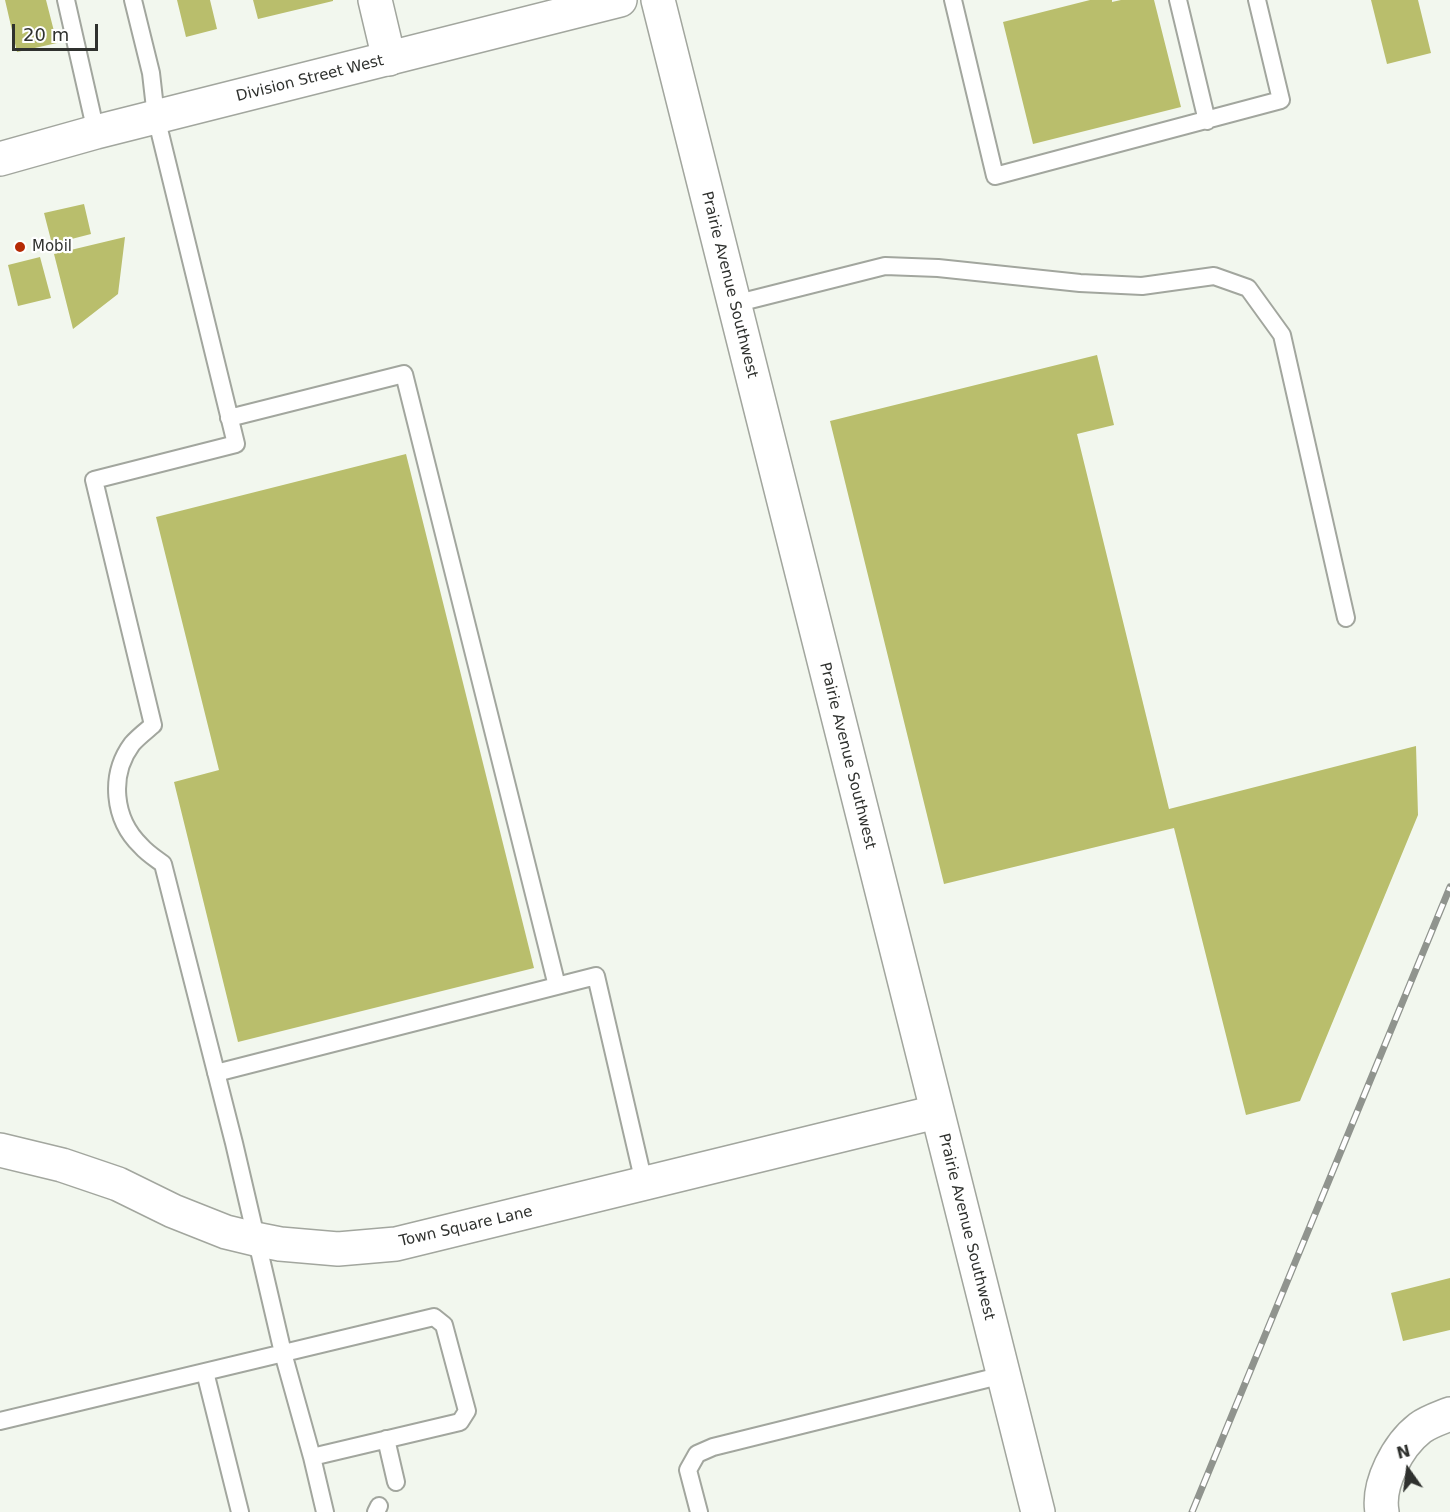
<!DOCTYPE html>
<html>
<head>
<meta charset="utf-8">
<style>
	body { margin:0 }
	#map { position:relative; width:1450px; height:1512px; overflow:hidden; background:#f2f7ee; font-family:"DejaVu Sans",sans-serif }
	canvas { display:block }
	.north { position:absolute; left:1378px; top:1440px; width:60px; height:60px; -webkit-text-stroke:4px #fff; paint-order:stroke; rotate:346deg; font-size:16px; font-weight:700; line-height:24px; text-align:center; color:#2f312e }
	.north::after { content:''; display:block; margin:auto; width:21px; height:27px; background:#2f312e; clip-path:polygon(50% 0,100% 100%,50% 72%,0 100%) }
	.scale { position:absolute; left:12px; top:24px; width:86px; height:27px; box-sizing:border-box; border:3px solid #2f312e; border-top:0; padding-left:8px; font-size:18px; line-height:21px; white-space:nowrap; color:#2f312e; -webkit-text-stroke:4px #fff; paint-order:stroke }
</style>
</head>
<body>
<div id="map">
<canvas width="1450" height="1512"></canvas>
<div class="north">N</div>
<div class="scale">20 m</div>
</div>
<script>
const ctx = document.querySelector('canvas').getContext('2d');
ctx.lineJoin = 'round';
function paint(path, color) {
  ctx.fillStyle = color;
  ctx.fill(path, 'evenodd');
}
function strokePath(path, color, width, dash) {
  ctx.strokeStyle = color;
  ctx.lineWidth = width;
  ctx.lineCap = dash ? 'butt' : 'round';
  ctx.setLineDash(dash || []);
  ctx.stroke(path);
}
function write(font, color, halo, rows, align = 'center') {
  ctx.font = font + ' "DejaVu Sans",sans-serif';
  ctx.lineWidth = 4.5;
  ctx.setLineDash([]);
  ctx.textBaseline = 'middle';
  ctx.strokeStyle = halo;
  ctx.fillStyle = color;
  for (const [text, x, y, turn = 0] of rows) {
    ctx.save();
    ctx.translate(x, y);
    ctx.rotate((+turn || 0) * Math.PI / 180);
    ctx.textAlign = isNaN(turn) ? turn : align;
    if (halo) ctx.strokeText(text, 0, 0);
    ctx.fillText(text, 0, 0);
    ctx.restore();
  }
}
paint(new Path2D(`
	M5,0H46L57,43L17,52Z
	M177,0H210L217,29L186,37Z
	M253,0H333V1L258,19Z
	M1090,0H1112V2L1121,0H1154L1181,107L1033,144L1003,22Z
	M1371,0H1418L1431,53L1387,64Z
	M84,204L91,234L52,244L44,213Z
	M125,237L118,294L73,329L54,254Z
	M40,257L51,298L18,306L8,265Z
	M1097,355L1114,425L1077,434L1169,809L1416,746L1418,815L1300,1101L1246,1115L1174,828L944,884L830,421Z
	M406,454L534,968L238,1042L174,782L219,770L156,517Z
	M1450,1278V1330L1403,1341L1391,1293Z`), '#b9be6c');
const service = new Path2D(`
	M66,0L96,132
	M953,0L995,176L1281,100L1257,0
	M1178,0L1207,121
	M734,304L885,266L938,268L1080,283L1142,286L1214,276L1248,288L1282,335L1346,618
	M229,418L404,374L557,986
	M216,1073L596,976L644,1183
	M205,1372L240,1512
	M0,1421L434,1317L444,1325L467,1411L460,1422L312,1457L283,1353L234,1143L163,864C155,858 147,853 141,846C113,819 109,775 132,744C138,737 146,731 153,725L94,480L236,444L156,117L151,73L133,0
	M386,1439L396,1482
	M312,1457L325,1512
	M376,1512L379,1506
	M699,1512L688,1470L697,1454L713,1447L1003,1375`);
const minor = new Path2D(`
	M375,0L389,59
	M0,1150L62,1165L118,1184L173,1211L226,1232L255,1239L280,1244L338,1249L396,1244L936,1112`);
const tertiary = new Path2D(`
	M658,0L1038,1512
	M1382,1512C1377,1484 1398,1445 1420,1428C1428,1422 1440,1418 1450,1414`);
const secondary = new Path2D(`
	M0,159L96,132L620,0`);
strokePath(service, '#a2a69e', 20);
strokePath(minor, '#a2a69e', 36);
strokePath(tertiary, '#a2a69e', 36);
strokePath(secondary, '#a2a69e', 36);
strokePath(service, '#fff', 16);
strokePath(minor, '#fff', 33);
strokePath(tertiary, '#fff', 33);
strokePath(secondary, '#fff', 33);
const rail = new Path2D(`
	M1192,1512L1450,887`);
strokePath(rail, '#90948e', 7);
strokePath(rail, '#fff', 4.5, [14]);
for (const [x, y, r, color] of [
	[20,247,6,"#b52a04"]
]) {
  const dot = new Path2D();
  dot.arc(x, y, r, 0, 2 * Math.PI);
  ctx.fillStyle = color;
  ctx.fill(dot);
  strokePath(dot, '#fff', 2);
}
write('15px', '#2f312e', '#fff', [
	["Division Street West",310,79,-14],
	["Prairie Avenue Southwest",729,285,76],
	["Prairie Avenue Southwest",847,756,76],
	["Town Square Lane",466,1227,-13],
	["Prairie Avenue Southwest",966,1227,76]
]);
write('15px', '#2f312e', '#fff', [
	["Mobil",32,247]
], 'left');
</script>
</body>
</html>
